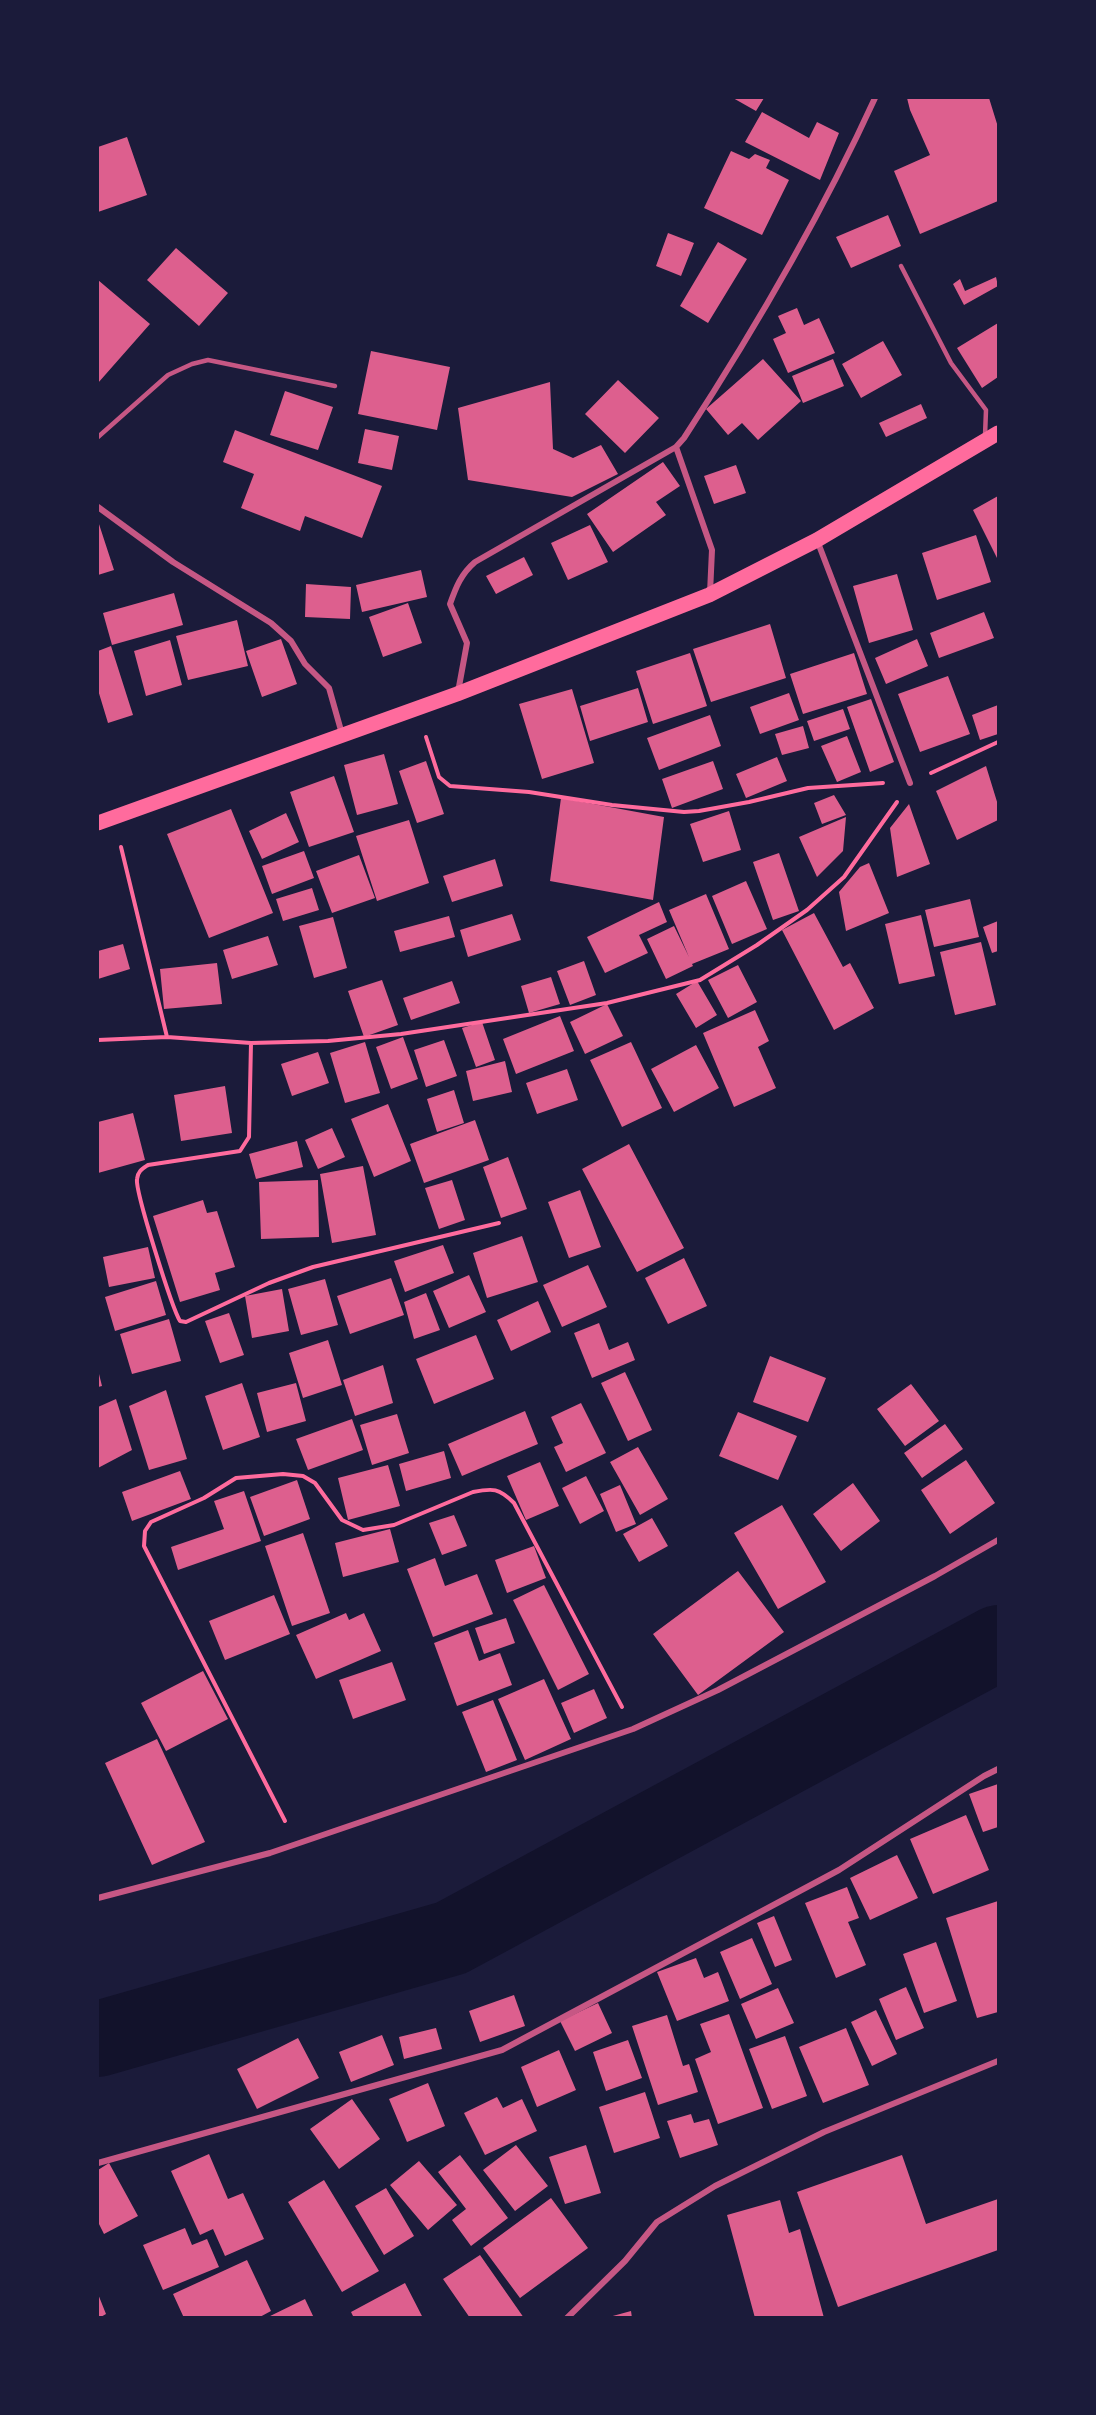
<!DOCTYPE html>
<html>
<head>
<meta charset="utf-8">
<style>
	body { margin:0 }
	#map { position:relative; width:1096px; height:2415px; overflow:hidden; background:#1b1b3a; font-family:"Work Sans",sans-serif }
	canvas { display:block }
	.frame { position:absolute; inset:0; border:99px solid #1b1b3a; pointer-events:none }
</style>
</head>
<body>
<div id="map">
<canvas width="1096" height="2415"></canvas>
<div class="frame"></div>
</div>
<script>
const ctx = document.querySelector('canvas').getContext('2d');
ctx.lineJoin = 'round';
function strokePath(path, color, width, dash) {
  ctx.strokeStyle = color;
  ctx.lineWidth = width;
  ctx.lineCap = dash ? 'butt' : 'round';
  ctx.setLineDash(dash || []);
  ctx.stroke(path);
}
function paint(path, color) {
  ctx.fillStyle = color;
  ctx.fill(path, 'evenodd');
}
strokePath(new Path2D(`
	M98,2039L451,1938L998,1643`), '#12122b', 76);
paint(new Path2D(`
	M733,98H764L756,111Z
	M907,98H989L998,127V201L920,234L894,171L930,155L910,110Z
	M762,112L809,138L817,122L839,133L820,180L745,142Z
	M127,137L147,195L98,212V147Z
	M731,151L749,159L755,154L770,160L766,168L789,180L762,235L704,208Z
	M888,215L901,246L851,268L836,237Z
	M668,233L694,243L681,276L656,266Z
	M718,242L747,259L708,323L680,306Z
	M176,248L228,293L199,326L147,280Z
	M996,277L998,286L964,305L953,284L960,279L965,291Z
	M98,280L150,324L98,383Z
	M797,308L804,325L819,318L835,353L788,373L773,339L786,333L778,316Z
	M998,323V377L982,388L957,348Z
	M883,341L902,375L861,398L842,364Z
	M371,351L450,367L437,430L358,414Z
	M763,359L801,401L758,440L742,423L728,435L706,409Z
	M833,359L844,386L803,403L792,376Z
	M618,380L659,418L625,453L585,414Z
	M550,382L553,449L573,458L601,445L618,474L572,497L468,480L458,408Z
	M285,391L333,407L318,450L270,435Z
	M921,404L927,418L886,437L879,423Z
	M365,429L399,436L392,470L358,463Z
	M235,430L382,486L362,538L305,516L300,531L241,508L254,474L223,462Z
	M663,462L680,486L656,502L666,515L613,552L587,514Z
	M736,465L746,493L714,504L704,476Z
	M998,496V560L973,510Z
	M98,521L114,570L98,575Z
	M590,525L608,562L568,580L551,543Z
	M976,535L991,582L937,600L922,553Z
	M524,557L533,575L496,594L486,576Z
	M421,570L427,597L362,612L356,585Z
	M897,574L913,630L869,643L853,586Z
	M306,584L351,587L350,619L305,617Z
	M174,593L183,625L112,645L103,613Z
	M408,603L422,643L383,657L369,617Z
	M984,612L994,638L939,658L930,633Z
	M237,620L248,666L188,680L176,636Z
	M770,624L786,678L711,702L693,649Z
	M281,639L297,684L262,697L246,651Z
	M917,639L928,666L886,684L875,658Z
	M170,640L182,685L146,696L134,651Z
	M111,646L133,715L108,723L98,690V651Z
	M690,653L707,706L653,724L636,671Z
	M854,653L867,694L803,714L790,674Z
	M948,676L970,734L920,752L898,694Z
	M638,688L648,722L590,741L580,706Z
	M572,689L594,763L542,779L519,704Z
	M789,693L799,720L760,734L750,707Z
	M871,699L894,762L870,772L847,707Z
	M998,705V734L980,740L972,715Z
	M843,709L850,729L814,741L807,721Z
	M710,715L721,746L659,770L647,738Z
	M803,726L809,748L782,755L775,734Z
	M847,736L861,772L837,782L821,746Z
	M384,754L398,804L357,815L344,765Z
	M777,757L787,781L746,798L736,774Z
	M426,761L444,814L417,823L399,771Z
	M713,761L723,789L672,808L662,779Z
	M986,766L998,805V820L957,840L936,791Z
	M334,776L354,832L309,847L290,792Z
	M834,795L846,815L822,824L814,803Z
	M561,798L664,817L653,900L550,881Z
	M909,804L930,864L897,877L890,828Z
	M231,809L273,913L209,938L167,834Z
	M729,811L741,850L703,862L690,824Z
	M286,813L299,842L262,859L249,831Z
	M846,817L843,851L817,877L799,837Z
	M409,820L429,883L377,901L356,836Z
	M304,851L314,878L272,894L262,866Z
	M779,853L799,911L773,920L753,862Z
	M359,855L375,898L332,913L316,871Z
	M495,859L503,886L452,902L443,876Z
	M869,863L889,913L846,931L839,892L860,867Z
	M746,881L767,929L732,944L712,896Z
	M312,888L319,910L283,921L276,899Z
	M706,894L729,949L692,964L693,966L666,979L647,939L674,926L689,957L669,910Z
	M970,899L979,937L934,947L925,910Z
	M659,902L667,922L639,935L648,953L605,973L587,937Z
	M814,913L843,967L850,963L874,1008L834,1030L782,930Z
	M512,914L521,940L468,957L460,930Z
	M921,915L935,976L899,984L885,924Z
	M449,916L455,937L400,952L394,931Z
	M333,917L347,968L314,978L299,926Z
	M998,921V951L992,953L983,927Z
	M268,936L278,965L232,979L223,950Z
	M981,942L996,1005L955,1015L940,952Z
	M123,944L130,969L98,979V951Z
	M584,961L596,995L570,1005L557,971Z
	M217,963L222,1004L164,1009L160,969Z
	M738,965L757,1002L728,1018L708,980Z
	M551,977L560,1004L529,1013L521,986Z
	M382,980L398,1025L364,1037L348,991Z
	M452,981L460,1003L411,1020L403,998Z
	M697,981L717,1015L696,1028L676,994Z
	M607,1004L623,1036L585,1054L570,1022Z
	M755,1010L769,1041L758,1047L776,1088L734,1107L703,1033Z
	M560,1016L574,1051L516,1074L503,1039Z
	M482,1022L495,1060L476,1067L462,1028Z
	M403,1037L418,1079L391,1089L376,1047Z
	M444,1040L457,1076L426,1087L414,1050Z
	M365,1042L380,1093L345,1103L330,1053Z
	M631,1042L662,1108L622,1127L590,1060Z
	M696,1045L719,1088L674,1112L651,1069Z
	M318,1052L329,1083L292,1096L281,1064Z
	M505,1061L512,1092L473,1101L466,1071Z
	M567,1069L578,1100L537,1114L526,1083Z
	M225,1086L232,1133L181,1141L174,1095Z
	M454,1090L464,1123L437,1132L427,1099Z
	M388,1104L411,1161L374,1177L351,1119Z
	M133,1113L145,1160L98,1173V1122Z
	M475,1120L489,1160L424,1183L410,1144Z
	M332,1128L345,1157L318,1169L305,1140Z
	M297,1141L303,1167L256,1179L249,1154Z
	M629,1144L684,1248L637,1272L582,1169Z
	M508,1157L527,1209L501,1218L483,1167Z
	M363,1166L376,1235L332,1243L320,1174Z
	M318,1180L319,1237L261,1239L259,1182Z
	M452,1180L465,1220L439,1229L425,1188Z
	M580,1190L601,1247L569,1258L548,1202Z
	M203,1200L207,1213L217,1211L235,1267L215,1273L220,1290L180,1302L153,1216Z
	M522,1236L538,1282L487,1298L473,1253Z
	M443,1245L454,1273L405,1292L394,1261Z
	M148,1247L155,1278L109,1287L103,1257Z
	M684,1258L707,1306L668,1324L645,1278Z
	M588,1265L607,1307L562,1327L543,1285Z
	M469,1275L486,1312L449,1328L433,1291Z
	M391,1278L404,1315L350,1334L337,1296Z
	M325,1279L338,1325L301,1335L288,1289Z
	M156,1281L166,1315L115,1331L105,1297Z
	M282,1289L289,1331L252,1338L245,1296Z
	M426,1293L440,1330L414,1339L404,1302Z
	M538,1301L551,1332L511,1351L497,1320Z
	M229,1313L244,1355L220,1363L205,1321Z
	M169,1319L181,1361L132,1374L120,1334Z
	M599,1323L609,1350L628,1342L635,1360L592,1378L574,1333Z
	M476,1335L494,1379L434,1404L416,1359Z
	M328,1340L342,1385L303,1398L289,1353Z
	M770,1356L826,1378L808,1422L753,1402Z
	M383,1365L393,1403L355,1416L343,1380Z
	M98,1370L102,1386L98,1387Z
	M625,1372L652,1430L628,1441L601,1383Z
	M242,1383L260,1437L223,1450L205,1396Z
	M296,1383L306,1421L267,1432L257,1393Z
	M911,1384L939,1421L905,1446L877,1409Z
	M166,1390L187,1459L149,1470L129,1406Z
	M116,1399L132,1450L98,1468V1407Z
	M581,1403L606,1453L566,1472L554,1447L563,1443L551,1417Z
	M525,1411L538,1444L462,1476L448,1444Z
	M738,1412L797,1436L778,1480L719,1456Z
	M397,1414L409,1453L372,1465L360,1425Z
	M352,1419L363,1450L308,1470L296,1439Z
	M945,1424L963,1449L922,1478L904,1453Z
	M638,1447L668,1499L640,1515L610,1462Z
	M444,1451L451,1478L406,1491L399,1464Z
	M966,1460L995,1503L950,1534L921,1490Z
	M540,1462L559,1506L526,1520L507,1476Z
	M388,1465L400,1506L348,1520L338,1478Z
	M180,1471L191,1499L132,1521L122,1492Z
	M586,1476L604,1511L580,1524L562,1488Z
	M297,1480L310,1519L264,1536L250,1497Z
	M853,1483L880,1521L841,1551L813,1514Z
	M620,1485L636,1524L616,1532L600,1494Z
	M244,1491L261,1541L178,1570L171,1547L224,1529L214,1501Z
	M782,1505L826,1582L778,1609L734,1533Z
	M454,1515L467,1546L442,1555L429,1523Z
	M652,1518L668,1546L639,1562L623,1534Z
	M390,1529L399,1562L343,1577L335,1543Z
	M303,1533L330,1613L292,1626L265,1546Z
	M534,1546L546,1578L507,1593L495,1560Z
	M435,1558L445,1586L477,1574L493,1614L433,1637L407,1569Z
	M738,1571L784,1632L698,1695L653,1634Z
	M544,1585L589,1674L558,1690L513,1600Z
	M274,1595L290,1634L225,1660L209,1621Z
	M346,1613L349,1620L364,1613L381,1651L316,1679L296,1635Z
	M506,1618L515,1643L484,1654L475,1628Z
	M468,1630L479,1661L500,1653L512,1685L457,1706L434,1643Z
	M392,1662L406,1700L353,1719L339,1680Z
	M203,1671L228,1719L166,1751L141,1703Z
	M544,1679L571,1739L525,1760L498,1699Z
	M594,1689L607,1718L574,1733L561,1703Z
	M493,1700L517,1760L486,1772L462,1712Z
	M157,1739L205,1842L152,1865L105,1763Z
	M998,1784V1827L983,1832L969,1794Z
	M966,1815L989,1870L933,1894L910,1839Z
	M897,1855L918,1898L870,1920L850,1878Z
	M847,1887L859,1918L848,1922L866,1965L836,1978L805,1903Z
	M998,1901V2012L977,2018L946,1918Z
	M774,1916L792,1960L775,1967L757,1923Z
	M752,1938L772,1984L740,1999L720,1952Z
	M936,1942L957,2001L924,2013L903,1954Z
	M696,1958L704,1978L718,1972L729,2001L677,2021L657,1972Z
	M906,1987L924,2028L896,2040L879,1999Z
	M778,1988L794,2023L756,2039L741,2004Z
	M514,1995L525,2026L480,2042L469,2011Z
	M598,2003L612,2033L575,2051L560,2021Z
	M876,2010L897,2054L872,2066L851,2022Z
	M729,2014L763,2108L718,2124L695,2059L711,2052L700,2024Z
	M667,2015L683,2066L689,2064L698,2092L658,2105L632,2026Z
	M436,2028L442,2049L404,2059L399,2037Z
	M846,2028L869,2085L823,2103L799,2047Z
	M382,2035L394,2065L351,2082L339,2052Z
	M785,2036L807,2096L772,2109L749,2049Z
	M298,2038L319,2078L257,2109L237,2069Z
	M628,2040L642,2078L606,2091L593,2052Z
	M559,2050L576,2090L537,2107L521,2067Z
	M428,2083L445,2126L407,2142L389,2099Z
	M645,2092L660,2138L614,2153L599,2107Z
	M497,2097L503,2108L522,2099L537,2131L485,2155L464,2113Z
	M352,2099L380,2139L339,2169L310,2129Z
	M691,2114L694,2123L709,2119L718,2145L680,2158L667,2121Z
	M516,2145L548,2186L515,2211L483,2170Z
	M586,2145L601,2193L565,2204L549,2157Z
	M209,2154L228,2199L243,2193L264,2239L225,2256L213,2229L200,2235L171,2171Z
	M460,2155L508,2218L471,2246L452,2220L466,2209L438,2172Z
	M902,2155L926,2224L998,2199V2250L838,2307L797,2192Z
	M419,2161L457,2205L428,2230L390,2185Z
	M109,2163L138,2216L104,2234L98,2222V2170Z
	M324,2180L379,2271L342,2292L288,2202Z
	M386,2188L414,2236L384,2255L355,2206Z
	M551,2198L588,2248L520,2298L483,2248Z
	M780,2200L789,2233L800,2229L824,2318H755L727,2215Z
	M185,2228L192,2245L207,2239L219,2267L163,2290L143,2245Z
	M480,2255L524,2318H470L443,2279Z
	M247,2260L271,2311L258,2318H184L173,2294Z
	M405,2283L423,2318H354L351,2312Z
	M98,2294L106,2314L99,2318H98Z
	M305,2299L314,2318H266Z
	M631,2311L632,2318H609V2317Z`), '#dd5f8e');
strokePath(new Path2D(`
	M426,737L439,777L450,786L529,792L612,805L684,812L699,811L749,802L808,788L883,783
	M931,773L998,742
	M121,847L167,1037L251,1043L328,1041L401,1034L607,1003L700,980L757,945L807,910L844,877L897,802
	M98,1040L167,1037
	M251,1043L249,1137L240,1151L148,1165C142,1169 138,1171 137,1179C135,1191 172,1308 180,1321L186,1322L269,1283L313,1267L499,1223
	M285,1821L144,1546L145,1531L151,1522L204,1498L236,1478L283,1474L303,1476L315,1483L342,1520L363,1530L394,1525L473,1492C493,1488 499,1488 514,1503L622,1707`), '#ff6b9d', 4);
strokePath(new Path2D(`
	M901,266L951,363L986,410L985,436
	M98,437L168,375L192,364L208,360L335,386`), '#c65784', 4.5);
strokePath(new Path2D(`
	M676,447L712,550L710,593
	M98,507L173,562L271,623L291,641L305,664L329,688L342,734
	M817,540L910,783
	M458,692L467,643L450,604C456,587 461,574 475,562L676,447L684,438C755,329 821,216 875,98
	M98,1898L270,1853L633,1729L718,1690L935,1576L998,1540
	M98,2163L502,2050L839,1870L984,1776L998,1769
	M567,2318L625,2261L657,2222L715,2186L824,2132L998,2061`), '#c65784', 6);
strokePath(new Path2D(`
	M98,823L457,694L709,595L817,540L998,433`), '#ff6b9d', 15);
</script>
</body>
</html>
